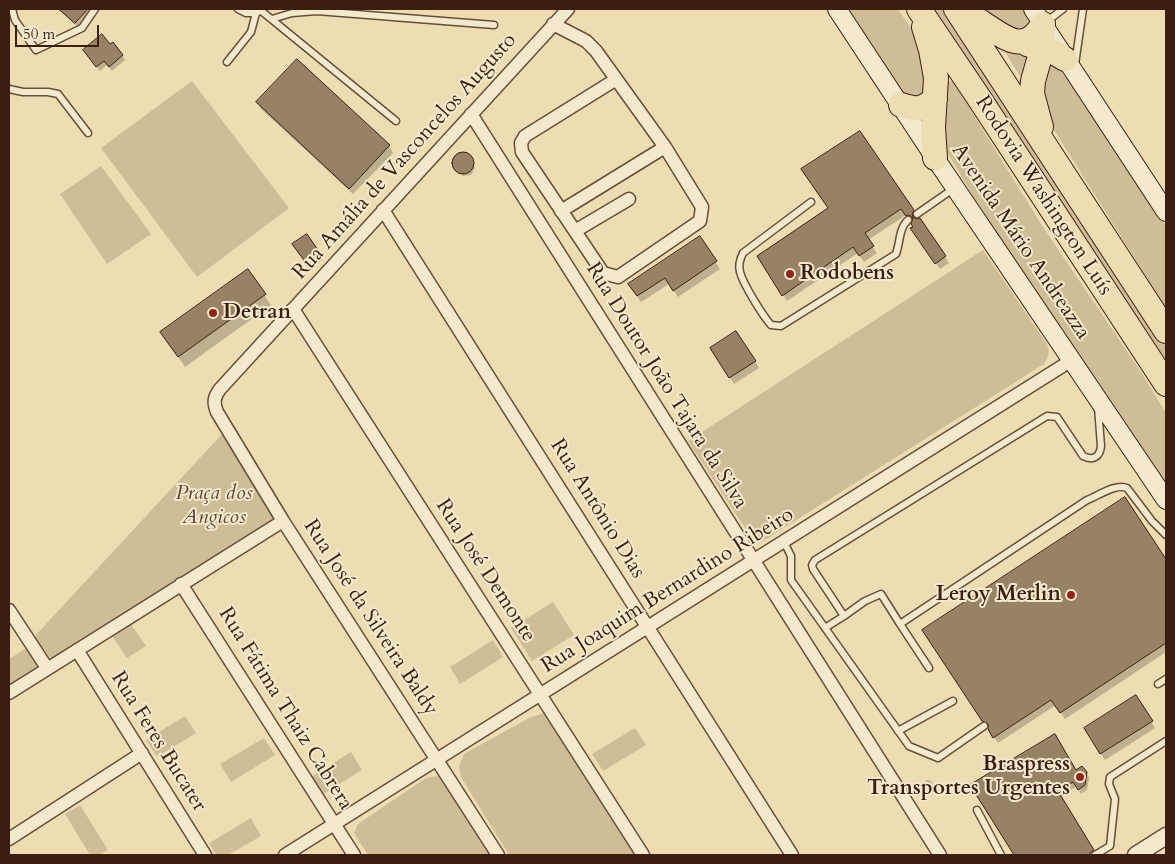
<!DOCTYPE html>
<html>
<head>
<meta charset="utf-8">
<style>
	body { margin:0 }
	#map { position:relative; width:1175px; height:864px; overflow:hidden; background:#eeddb2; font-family:Cardo,serif }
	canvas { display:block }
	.frame { position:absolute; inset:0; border:10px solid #3a1f11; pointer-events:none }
	.scale { position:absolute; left:15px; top:25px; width:84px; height:22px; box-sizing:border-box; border:2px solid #3a1f11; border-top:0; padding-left:6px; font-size:15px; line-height:18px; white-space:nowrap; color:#3a1f11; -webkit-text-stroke:4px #f4e9cd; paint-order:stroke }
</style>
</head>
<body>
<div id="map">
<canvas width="1175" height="864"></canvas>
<div class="frame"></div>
<div class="scale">50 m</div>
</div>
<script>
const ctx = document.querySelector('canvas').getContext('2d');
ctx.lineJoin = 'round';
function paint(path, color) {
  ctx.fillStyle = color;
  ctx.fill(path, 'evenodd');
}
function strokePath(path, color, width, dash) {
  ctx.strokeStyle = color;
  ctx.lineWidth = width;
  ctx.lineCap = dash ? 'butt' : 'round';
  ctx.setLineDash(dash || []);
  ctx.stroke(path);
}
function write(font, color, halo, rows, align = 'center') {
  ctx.font = font + ' Cardo,serif';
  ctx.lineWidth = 4;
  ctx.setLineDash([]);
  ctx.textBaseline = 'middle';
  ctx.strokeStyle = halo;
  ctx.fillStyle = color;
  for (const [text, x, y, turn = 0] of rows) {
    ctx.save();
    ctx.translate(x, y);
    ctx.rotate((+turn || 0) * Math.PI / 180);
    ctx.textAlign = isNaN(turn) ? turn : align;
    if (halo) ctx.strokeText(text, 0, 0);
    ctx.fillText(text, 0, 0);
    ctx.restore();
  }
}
paint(new Path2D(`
	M845,9H898L922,45L928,97L905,96Z
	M930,9H949L1166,340V368Z
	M978,9H1022L1030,23L1028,27L1019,34Z
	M1001,45L1032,54L1027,88Z
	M1049,65H1055L1071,82L1166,226V308L1042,111L1038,73Z
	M192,81L289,208L197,277L101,148Z
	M951,81L955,84L1039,221L1141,372L1166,413V490L975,199L948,154L941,137L947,82Z
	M101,166L151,234L107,264L60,194Z
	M983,250L1047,344C1050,352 1049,357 1044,364L768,538L761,542L752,539L688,441Z
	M222,434L275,519L52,660L34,637Z
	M553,602L574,635L532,661L511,628Z
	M131,624L146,646L127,658L112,636Z
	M493,640L503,657L460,684L450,667Z
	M27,648L41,670L9,690V659Z
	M543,713L596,788L638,855H509L461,777L459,766L464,754L529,718Z
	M185,716L196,733L157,757L146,740Z
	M635,728L646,745L603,771L592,754Z
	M264,738L275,755L231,782L220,764Z
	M351,752L362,770L322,795L311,777Z
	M438,776L449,785L492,855H368L354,833L358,824L426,778Z
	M80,805L108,850L99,855H90L65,814Z
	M251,818L261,836L228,855H216L209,843Z`), '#cfbd97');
paint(new Path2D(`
	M58,9H87L90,14L78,27Z
	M110,46L122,55L125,60L112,71L107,65L100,71L87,55Z
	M257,102L389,146L393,153L353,194L261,109Z
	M464,154L471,157L475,168L471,175L463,176L457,171L454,160L458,155Z
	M807,176L913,210L917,217L915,221L919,220L949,263L940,269L916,235L913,222H911L906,215L868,240L877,253L864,262L858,253L787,301L762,263L829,209Z
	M700,238L720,269L678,297L669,284L641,302L629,284Z
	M298,251L319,253L323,260L310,269Z
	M248,271L271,305L185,367L162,332Z
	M715,355L755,361L759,368L734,384Z
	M1125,499L1166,561V652L1065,719L1056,705L998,743L928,637Z
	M1136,697L1155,728L1105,760L1089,735Z
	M1075,772H1086L1089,778L1087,790L1081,794L1077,786L1060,797L1096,855H1015L972,786Z
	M923 785a5 5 0 1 1 10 0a5 5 0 1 1-10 0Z`), '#0003');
const building = new Path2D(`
	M59,9H88L75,23Z
	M102,34L110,44L113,42L123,55L109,67L104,61L96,67L83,50Z
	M297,59L390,145L349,189L256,102Z
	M860,131L914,210L912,214L913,217L917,219L920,218L946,256L935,264L910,228L913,227L911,224L913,218L909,215L906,216L901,209L865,233L874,246L859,256L853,247L782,296L757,256L828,208L801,169Z
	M452 163a11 11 0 1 1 22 0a11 11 0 1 1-22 0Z
	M307,234L320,253L306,263L292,244Z
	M700,236L717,261L673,291L665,278L637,296L628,284Z
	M248,269L266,294L178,357L160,332Z
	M736,331L756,361L729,378L710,348Z
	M1125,497L1166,559V643L1060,713L1051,700L993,738L988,729V724L982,721L922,630Z
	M1136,695L1153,721L1100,754L1084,728Z
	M1055,734L1076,770L1082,766L1087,772L1085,785L1078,790L1073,782L1058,791L1094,850L1088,855H1014L970,785Z`);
paint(building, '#988265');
strokePath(building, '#3a1f11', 1);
const service = new Path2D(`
	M12,9L15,20L36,50L82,28L95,9
	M238,9L246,13H256L258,12
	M259,9L396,121
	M272,19L292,13L317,11L494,25
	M1046,22L1063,9
	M227,62L251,32L256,13
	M1075,64L1083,9
	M9,89L23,92H48L58,94L88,133
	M811,202L743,253C740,259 738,265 740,272C743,284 763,316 771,325L781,326L896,254C900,243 899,228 908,220
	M917,214L953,189
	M1098,407L1101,446C1100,457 1093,461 1083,456L1057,417L1047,416L815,560L812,565L813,569L844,616L865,601L881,594L900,624L1087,500C1098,496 1116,483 1127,488L1152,521L1166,535
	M784,542L791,556V580L909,746L938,758L984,726
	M900,624L929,668
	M825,628L844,616
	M1158,684L1166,679
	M898,731L953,701
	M977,810L1001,855
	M1095,855L1110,846L1115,799L1109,784L1110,777L1166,741`);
const minor = new Path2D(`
	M553,24L586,41L596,51L665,147L702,207L700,221L618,277L603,273L522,152L521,143L525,136L615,80
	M471,114L940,855
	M383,210L792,855
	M561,211L665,147
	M575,231L629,199
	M293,309L643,855
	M181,584L354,855
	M9,610L47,668
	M77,650L205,855
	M9,693L283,521
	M9,839L142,753
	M285,855L1072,360
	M498,855L283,521L217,412C213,403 214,397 220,389L568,9`);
const tertiary = new Path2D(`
	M1136,855L1166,836`);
const secondary = new Path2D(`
	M837,9L935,158L1166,500
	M1033,9L1166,212`);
const motorway = new Path2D(`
	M919,9L977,95L1166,384
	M956,9L1166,331
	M960,12C967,15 974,18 981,22C1003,36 1024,57 1043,24
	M924,27L931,50L936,78L933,127L935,158
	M1027,44L1053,52L1065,59
	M901,105C917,110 922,110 935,99
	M1041,127L1032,94L1033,81L1042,49L1043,24`);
strokePath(service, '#674e39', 9);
strokePath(minor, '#674e39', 15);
strokePath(tertiary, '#674e39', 19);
strokePath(secondary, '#3a1f11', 20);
strokePath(motorway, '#3a1f11', 26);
strokePath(service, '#f4e9cd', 6);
strokePath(minor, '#f4e9cd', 12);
strokePath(tertiary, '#f4e9cd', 16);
strokePath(secondary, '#f4e9cd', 18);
strokePath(motorway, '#eeddb2', 24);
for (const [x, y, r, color] of [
	[790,274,5,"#8f2418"],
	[213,313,5,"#8f2418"],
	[1071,595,5,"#8f2418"],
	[1080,777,5,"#8f2418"]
]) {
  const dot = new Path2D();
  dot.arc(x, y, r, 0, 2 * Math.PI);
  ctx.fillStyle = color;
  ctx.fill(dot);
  strokePath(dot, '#f4e9cd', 2);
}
write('21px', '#3a1f11', '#f4e9cd', [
	["Rua Amália de Vasconcelos Augusto",405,157,-48],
	["Rodovia Washington Luís",1043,196,57],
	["Avenida Mário Andreazza",1020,242,56],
	["Rua Doutor João Tajara da Silva",666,386,58],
	["Rua Antônio Dias",597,509,58],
	["Rua José Demonte",485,571,57],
	["Rua Joaquim Bernardino Ribeiro",668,591,-32],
	["Rua José da Silveira Baldy",370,618,57],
	["Rua Fátima Thaiz Cabrera",285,709,58],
	["Rua Feres Bucater",158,742,58]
]);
write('bold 21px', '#3a1f11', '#f4e9cd', [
	["Rodobens",800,274],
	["Detran",223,313],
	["Leroy Merlin",1061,595,"right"],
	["Braspress",1070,765,"right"],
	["Transportes Urgentes",1070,789,"right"]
], 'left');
write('italic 21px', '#5f4632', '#f4e9cd', [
	["Praça dos",214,494],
	["Angicos",214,518]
]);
</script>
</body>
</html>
